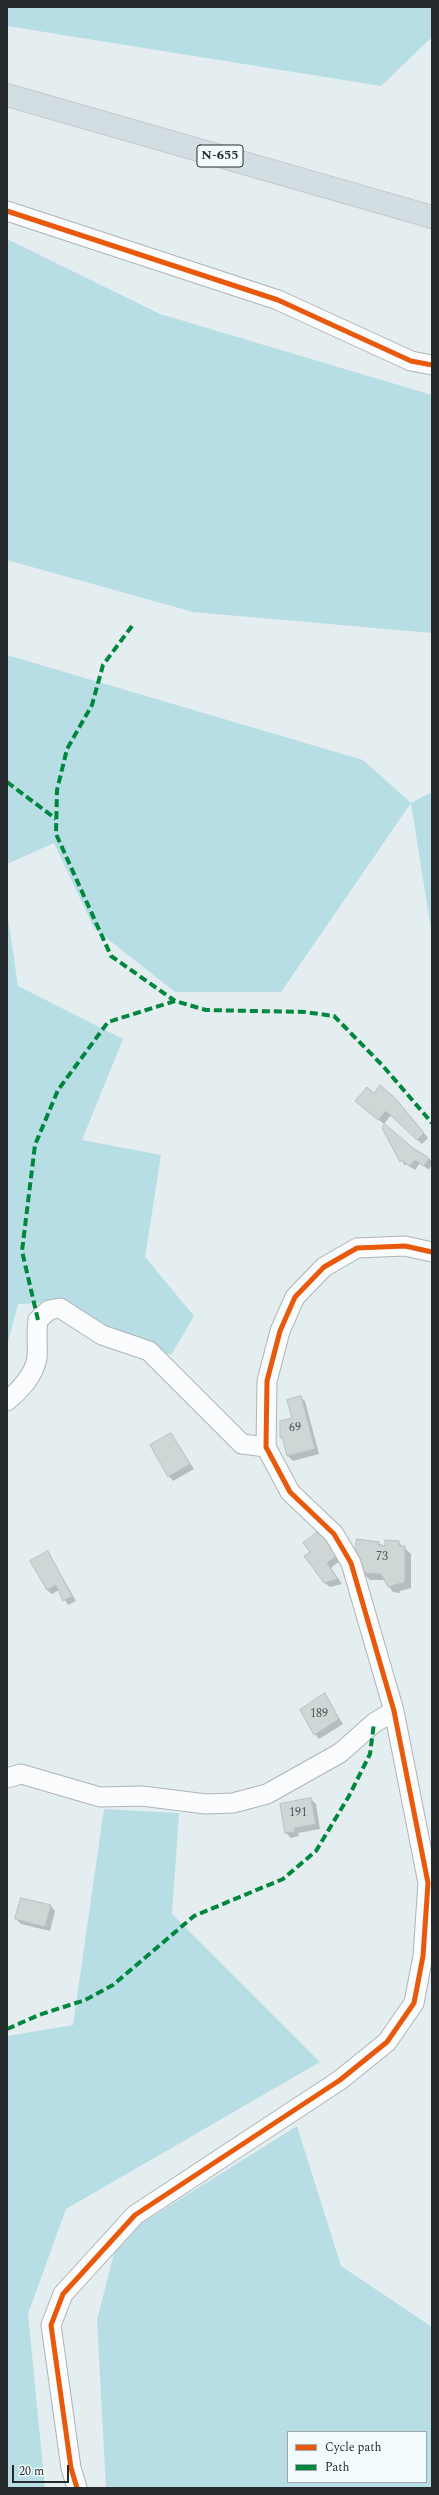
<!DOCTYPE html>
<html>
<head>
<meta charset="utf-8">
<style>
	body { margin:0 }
	#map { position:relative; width:439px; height:2495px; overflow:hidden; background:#e4edef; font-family:Spectral,serif }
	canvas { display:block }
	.frame { position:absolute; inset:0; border:8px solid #242a2b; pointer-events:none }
	.legend { position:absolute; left:287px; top:2431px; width:140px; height:52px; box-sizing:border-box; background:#f2fcfe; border:1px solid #a0a8aa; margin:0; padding:5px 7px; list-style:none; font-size:12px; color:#242a2b }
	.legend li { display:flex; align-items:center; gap:8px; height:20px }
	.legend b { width:20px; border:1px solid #a0a8aa }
	.scale { position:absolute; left:12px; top:2465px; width:57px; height:18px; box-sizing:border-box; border:2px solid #242a2b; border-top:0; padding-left:5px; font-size:12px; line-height:14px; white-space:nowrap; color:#242a2b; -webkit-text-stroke:3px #f2fcfe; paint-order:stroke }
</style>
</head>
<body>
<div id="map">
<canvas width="439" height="2495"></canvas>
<div class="frame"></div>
<ul class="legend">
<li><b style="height:5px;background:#e8590c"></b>Cycle path</li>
<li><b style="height:5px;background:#00873e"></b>Path</li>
</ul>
<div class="scale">20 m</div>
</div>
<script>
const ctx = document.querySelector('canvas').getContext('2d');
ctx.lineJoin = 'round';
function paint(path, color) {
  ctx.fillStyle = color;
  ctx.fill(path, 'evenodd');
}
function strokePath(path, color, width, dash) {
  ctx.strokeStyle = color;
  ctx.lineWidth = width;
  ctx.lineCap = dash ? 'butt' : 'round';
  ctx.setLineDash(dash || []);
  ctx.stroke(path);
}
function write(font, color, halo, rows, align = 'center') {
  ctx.font = font + ' Spectral,serif';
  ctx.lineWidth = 3;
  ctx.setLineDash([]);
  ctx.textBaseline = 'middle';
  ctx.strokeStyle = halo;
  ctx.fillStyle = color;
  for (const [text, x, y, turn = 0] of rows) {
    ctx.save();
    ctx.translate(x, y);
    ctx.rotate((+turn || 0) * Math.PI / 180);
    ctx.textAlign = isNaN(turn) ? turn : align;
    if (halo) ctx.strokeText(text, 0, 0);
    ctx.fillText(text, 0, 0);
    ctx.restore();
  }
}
paint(new Path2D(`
	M7,7H432V37L381,86L7,26Z
	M7,239L160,314L432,395V633L193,612L7,560Z
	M7,655L363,760L411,803L432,792V936L411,803L281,992H175L94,928L54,843L7,864Z
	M7,911L18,986L123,1039L82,1140L161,1155L145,1257L194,1316L171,1355L111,1331L70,1302L18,1304L7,1346Z
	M104,1809L179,1813L172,1914L320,2062L66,2209L28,2314L45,2488H7V2036L73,2025Z
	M297,2126L341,2266L432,2327V2488H106L97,2320L118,2238ZM288,2432H426V2482H288Z`), '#b7dee5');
paint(new Path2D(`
	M374,1094L401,1105L428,1138L422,1144L391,1115L384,1124L361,1106Z
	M383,1128L429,1158L432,1162L429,1170L420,1163L415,1170L406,1164L405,1166Z
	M300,1397L305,1401L319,1454L293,1461L288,1456L284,1440L281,1437L293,1419Z
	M171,1434L194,1469L173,1481L169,1476Z
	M319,1532L342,1559L331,1568L342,1584L330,1587L325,1583L311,1552Z
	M398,1542L411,1554V1588L400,1591V1593L393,1592L384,1580H370L363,1573L378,1543L386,1547Z
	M48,1552L76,1601L68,1605L59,1590L52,1594L47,1590Z
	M324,1694L343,1724L319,1739L315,1734L314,1701Z
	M311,1799L316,1804L320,1829L298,1833L299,1836L291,1838L286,1833L282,1804Z
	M21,1899L51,1906L55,1911L50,1931L21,1924L16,1919Z`), '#0003');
const building = new Path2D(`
	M380,1085L396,1099L424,1133L417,1140L386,1111L378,1120L355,1101L367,1087L374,1093Z
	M385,1124L413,1148L429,1158L424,1166L415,1160L410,1166L401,1160L400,1162L382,1128Z
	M301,1396L315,1449L287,1456L282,1437L280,1438V1421L292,1418L287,1400Z
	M171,1433L190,1464L168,1477L150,1445Z
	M319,1531L339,1554L327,1563L338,1579L324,1583L304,1556L310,1552L303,1543Z
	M357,1539L379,1542L378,1545L385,1546V1540L399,1541V1546H405V1582L388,1587L381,1574L362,1573L355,1550Z
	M48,1551L72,1596L63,1601L56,1585L47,1590L30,1561Z
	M325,1693L339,1719L314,1735L300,1710Z
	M311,1798L316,1824L294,1828L295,1832L285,1833L280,1804Z
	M21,1898L51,1905L45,1927L15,1919Z`);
paint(building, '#cfd6d6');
strokePath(building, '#b9c0c1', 1);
const minor = new Path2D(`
	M7,211L278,300L411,361L432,365
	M7,1401C20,1390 34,1376 37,1358C38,1345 36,1333 38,1320L49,1310L60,1308L102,1335L149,1351L242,1444L266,1447
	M7,1778L21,1774L100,1797L142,1796L206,1804L233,1803L267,1794L340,1753L374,1723L394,1711
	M77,2488L71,2468L51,2325L63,2294L135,2215L340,2080L387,2042L414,2003L423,1956L428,1883L394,1711L351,1563L334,1534L290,1492L266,1447L267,1381L280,1331L295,1297L324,1267L357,1248L405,1246L432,1252`);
const trunk = new Path2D(`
	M7,95L432,217`);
strokePath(minor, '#aeb4b6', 21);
strokePath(trunk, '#c5cacb', 24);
strokePath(minor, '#fbfcfd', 19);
strokePath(trunk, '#d2dee2', 22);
strokePath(new Path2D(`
	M132,626L103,665L92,705L67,749L57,790L56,834L111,956L175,1001
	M7,782L56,819
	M38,1320L22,1251L35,1145L58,1090L108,1022L175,1001L206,1010L305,1012L334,1016L383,1066L432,1123
	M7,2029L39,2015L85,2000L113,1985L194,1916L283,1879L316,1851L349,1796L370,1754L374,1723`), '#00873e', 4, [8, 4]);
strokePath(new Path2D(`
	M7,211L278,300L411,361L432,365
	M77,2488L71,2468L51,2325L63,2294L135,2215L340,2080L387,2042L414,2003L423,1956L428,1883L394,1711L351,1563L334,1534L290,1492L266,1447L267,1381L280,1331L295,1297L324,1267L357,1248L405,1246L432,1252`), '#e8590c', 5);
write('12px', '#505657', null, [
	["69",295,1429],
	["73",382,1558],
	["189",319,1715],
	["191",298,1814]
]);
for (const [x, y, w] of [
	[220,156,46]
]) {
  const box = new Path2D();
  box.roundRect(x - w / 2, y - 11, w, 22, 3);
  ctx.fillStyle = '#f2fcfe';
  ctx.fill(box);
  strokePath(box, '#242a2b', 1);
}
write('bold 13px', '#242a2b', null, [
	["N-655",220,156]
]);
</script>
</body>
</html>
